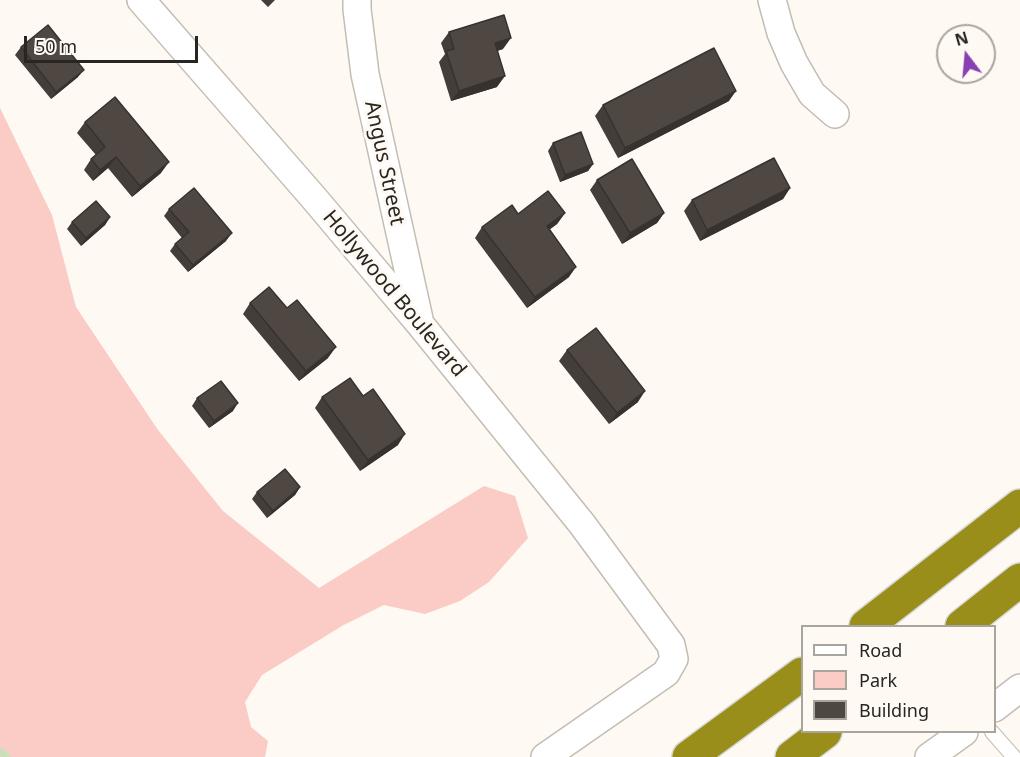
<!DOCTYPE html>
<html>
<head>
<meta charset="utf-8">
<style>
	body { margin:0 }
	#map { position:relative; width:1020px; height:757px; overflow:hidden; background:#fef9f2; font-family:"Noto Sans",sans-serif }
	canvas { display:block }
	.legend { position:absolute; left:801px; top:625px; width:195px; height:108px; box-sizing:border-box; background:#fef9f2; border:2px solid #a8a59f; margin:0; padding:8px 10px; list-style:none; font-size:18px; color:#282622 }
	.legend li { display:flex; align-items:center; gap:12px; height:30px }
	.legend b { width:30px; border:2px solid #a8a59f }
	.north { position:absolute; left:936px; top:24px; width:60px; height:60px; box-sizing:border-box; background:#fef9f2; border:2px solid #a8a59f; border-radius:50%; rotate:344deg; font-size:16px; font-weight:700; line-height:24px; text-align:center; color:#282622 }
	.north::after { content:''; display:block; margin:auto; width:21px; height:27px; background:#8840b2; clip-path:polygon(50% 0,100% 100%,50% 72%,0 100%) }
	.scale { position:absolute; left:24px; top:36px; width:174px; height:27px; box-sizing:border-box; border:3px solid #282622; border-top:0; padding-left:8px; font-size:18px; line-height:21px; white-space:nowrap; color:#282622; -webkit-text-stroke:4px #fef9f2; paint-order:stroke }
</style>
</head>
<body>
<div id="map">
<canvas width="1020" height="757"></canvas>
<ul class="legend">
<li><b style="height:8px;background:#fff"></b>Road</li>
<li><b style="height:16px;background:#faccc5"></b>Park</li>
<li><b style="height:16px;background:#4f4742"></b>Building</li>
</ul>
<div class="north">N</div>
<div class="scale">50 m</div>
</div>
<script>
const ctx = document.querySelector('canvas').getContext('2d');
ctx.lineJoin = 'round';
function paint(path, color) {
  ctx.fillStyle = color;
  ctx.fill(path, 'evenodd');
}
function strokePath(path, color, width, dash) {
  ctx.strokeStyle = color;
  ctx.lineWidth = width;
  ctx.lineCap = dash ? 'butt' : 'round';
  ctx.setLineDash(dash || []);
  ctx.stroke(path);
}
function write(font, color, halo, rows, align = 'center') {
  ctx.font = font + ' "Noto Sans",sans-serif';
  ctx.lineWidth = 6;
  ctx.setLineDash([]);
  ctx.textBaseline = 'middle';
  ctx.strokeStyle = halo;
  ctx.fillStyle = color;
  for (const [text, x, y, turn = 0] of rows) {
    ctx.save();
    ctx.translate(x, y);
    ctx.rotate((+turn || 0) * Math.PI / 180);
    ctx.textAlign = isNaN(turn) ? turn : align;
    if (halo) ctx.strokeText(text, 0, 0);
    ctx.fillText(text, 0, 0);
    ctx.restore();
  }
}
paint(new Path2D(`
	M0,108L52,215L76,307L158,430L223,511L319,588L484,486L515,496L528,538L489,582L460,601L425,614L384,605L342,626L262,675L245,702L251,727L268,741L265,757H0Z`), '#faccc5');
strokePath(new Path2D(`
	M0,751L7,757`), '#cbdfb8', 7);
const service = new Path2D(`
	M992,732L1014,757`);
const minor = new Path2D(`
	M141,0L313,197L420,324L582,524L671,645L674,659L666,673L545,757
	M357,0V9L365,74L419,319
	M772,0L781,33L794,63L812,94L835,114
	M994,708L1020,688
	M929,757L964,732`);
const motorway = new Path2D(`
	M866,626L1020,506
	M962,626L1020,580
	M689,757L802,674
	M792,757L825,732`);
strokePath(service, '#c3bdb4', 16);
strokePath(minor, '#c3bdb4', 30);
strokePath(motorway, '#d8d8d7', 36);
strokePath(service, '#fff', 14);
strokePath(minor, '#fff', 27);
strokePath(motorway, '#988e19', 33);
paint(new Path2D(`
	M261,0H275L268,7Z
	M449,32L503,49L497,51V87L451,101L439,62L445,54L441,43Z
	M21,47L78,77L51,99L15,55Z
	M729,101L618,158L595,116L603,105Z
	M85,122L161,173L132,197L108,168L93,181L84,170L91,159L96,155L77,133Z
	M553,143L593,164L588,171L560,182L548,151Z
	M597,180L664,213L657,223L622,244L590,190Z
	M790,188L783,199L700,241L684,211L692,200Z
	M169,209L226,241L188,272L170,251L175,244L182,238L164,216Z
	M565,213L557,224L549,230L569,277L527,308L475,238L482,227L518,214Z
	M110,217L105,225L81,246L67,229L72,222Z
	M250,303L287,308L328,358L299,381L243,314Z
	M567,350L638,402L609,424L559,361Z
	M322,397L398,445L360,471L315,408Z
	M197,398L233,411L209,428L192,406Z
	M300,487L295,495L267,518L252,499L257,492Z`), '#443d39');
paint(new Path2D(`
	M511,38L503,49L487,54L495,43Z
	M84,70L78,77L51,99L56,92Z
	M505,76L497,87L451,101L459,91Z
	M736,91L729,101L618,158L625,148Z
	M116,157L108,168L93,181L100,170Z
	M169,162L161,173L132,197L140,186Z
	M593,164L588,171L560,182L565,175Z
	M790,188L783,199L700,241L707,230Z
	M565,213L557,224L539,237L547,226Z
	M664,213L657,223L622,244L630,233Z
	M110,217L105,225L81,246L86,238Z
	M232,233L226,241L188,272L193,265Z
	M576,267L569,277L527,308L535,297Z
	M336,347L328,358L299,381L306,371Z
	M645,391L638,402L609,424L617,413Z
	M238,403L233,411L209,428L214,421Z
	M405,434L398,445L360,471L368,460Z
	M300,487L295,495L267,518L273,511Z`), '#37322e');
const building = new Path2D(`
	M504,15L511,38L495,43L505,76L459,91L446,51L454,49L449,32Z
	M48,25L84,70L56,92L21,47Z
	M714,48L736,91L625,148L603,105Z
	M115,97L169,162L140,186L116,157L100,170L91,159L105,147L85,122Z
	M581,132L593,164L565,175L553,143Z
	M774,158L790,188L707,230L692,200Z
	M632,159L664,213L630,233L597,180Z
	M194,188L232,233L193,265L175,244L189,232L169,209Z
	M548,191L565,213L547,226L576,267L535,297L482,227L512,205L518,214Z
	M96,201L110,217L86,238L72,222Z
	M269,287L287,308L297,300L336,347L306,371L250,303Z
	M596,328L645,391L617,413L567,350Z
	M350,378L363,396L373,389L405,434L368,460L322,397Z
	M221,381L238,403L214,421L197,398Z
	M285,469L300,487L273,511L257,492Z`);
paint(building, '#4f4742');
strokePath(building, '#37322e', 1.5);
write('21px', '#282622', '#fef9f2', [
	["Angus Street",384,163,78],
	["Hollywood Boulevard",394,294,50]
]);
</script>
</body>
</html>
